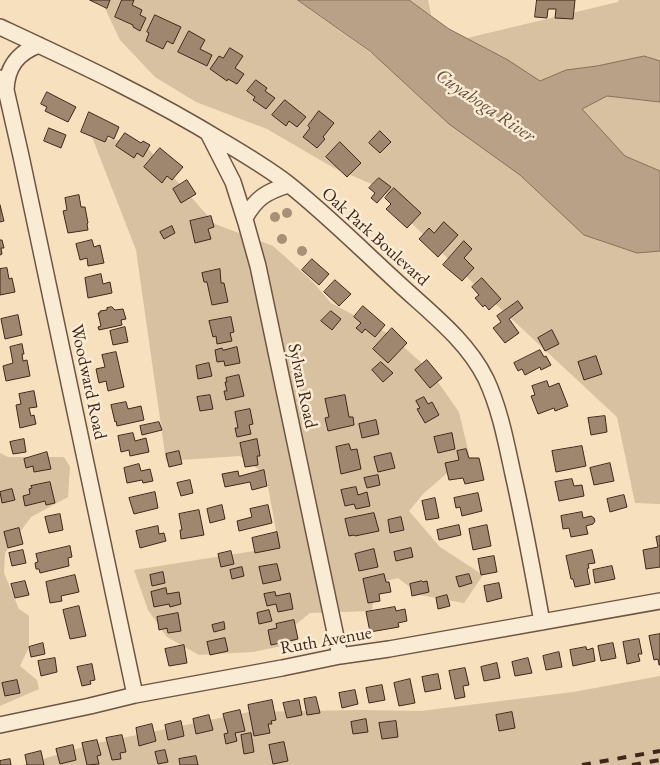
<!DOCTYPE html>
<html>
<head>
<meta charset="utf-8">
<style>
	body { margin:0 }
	canvas { display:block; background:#f6e0bd }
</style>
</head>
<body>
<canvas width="660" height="765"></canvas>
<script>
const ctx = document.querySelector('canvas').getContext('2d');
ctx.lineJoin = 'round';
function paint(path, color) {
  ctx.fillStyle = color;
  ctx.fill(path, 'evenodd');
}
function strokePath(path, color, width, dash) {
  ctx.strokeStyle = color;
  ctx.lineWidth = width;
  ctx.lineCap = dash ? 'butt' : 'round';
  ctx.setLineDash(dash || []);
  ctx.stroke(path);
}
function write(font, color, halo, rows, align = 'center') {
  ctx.font = font + ' "EB Garamond",serif';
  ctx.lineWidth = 5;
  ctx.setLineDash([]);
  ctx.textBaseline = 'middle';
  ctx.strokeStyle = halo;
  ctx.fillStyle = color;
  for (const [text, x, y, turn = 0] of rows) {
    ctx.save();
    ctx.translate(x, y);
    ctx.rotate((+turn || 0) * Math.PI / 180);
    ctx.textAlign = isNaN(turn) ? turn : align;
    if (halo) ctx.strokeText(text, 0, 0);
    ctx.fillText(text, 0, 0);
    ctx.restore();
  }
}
paint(new Path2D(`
	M98,0H298L379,59L618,2L619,0H660V504L635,503L617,417L474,284L393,205L381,188L334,168L267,129L196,102L155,77L120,40L104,6Z
	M409,0H428L431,15Z
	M92,137L143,143L215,224L273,246L312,281L331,303L389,334L424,365L440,385L459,412L469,454L423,494L409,511L440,547L483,575L464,603L420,595L398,578L375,584L372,611L310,613L294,626L296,643L253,652L199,655L167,637L148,610L134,570L254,551L276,531L266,475L240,456L166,461L136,250Z
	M0,453L8,457H64L70,467L68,497L31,517L5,553L4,573L19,609L29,616V647L20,666L37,680L39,689L0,706Z
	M660,676V765H23L93,744L249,712L361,710L421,711L573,692Z`), '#d7c1a1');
const water = new Path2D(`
	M298,0H409L449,29L508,60L540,81L566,70L597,66L644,56L660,61V102L607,96L582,109L625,156L660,171V251L637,253L584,235L520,175L449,124L371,52Z`);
paint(water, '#b8a186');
strokePath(water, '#88705b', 1);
const building = new Path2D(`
	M90,0H110L107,8Z
	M122,0H134L132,5L142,10L140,15L146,18L140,31L133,27V25L115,17Z
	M537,0H575L573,19L555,18L556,9H548L547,18L535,17Z
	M155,15L181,27L173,44L167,41L163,49L146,41L149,33L147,32Z
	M189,31L205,40L200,49L212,55L207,66L178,52Z
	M230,48L243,56L235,68L244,74L237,84L228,79L227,81L210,69L219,56L223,58Z
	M256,80L267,88L265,91L275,98L266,109L253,100L255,97L247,91Z
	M47,92L76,107L68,122L45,111L47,107L41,104Z
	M285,100L306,117L297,127L289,121L286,126L272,115Z
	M319,111L334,123L323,137L325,139L317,148L303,137L310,128L308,126Z
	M89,112L119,127L114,139L108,136L105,142L81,132Z
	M49,128L66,135L61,148L44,141Z
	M380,131L391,142L380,153L369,143Z
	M125,133L141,143L143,141L150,145L143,157L137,153L134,158L116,146Z
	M340,142L361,163L347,177L326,157Z
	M160,148L183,167L172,180L167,176L162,183L144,167Z
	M379,178L391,187L377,203L371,198L375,193L369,188Z
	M187,180L196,194L181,203L173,189Z
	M394,188L421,213L407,228L386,209L391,204L385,198Z
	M79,195L81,207H85L88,223L87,224L88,230L68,233L63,211L67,210L65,198Z
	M0,205L4,221L0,222Z
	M211,216L214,227L208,229L211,239L195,243L190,221Z
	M444,222L458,235L438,257L419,239L429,228L434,233Z
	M172,226L175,233L164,239L160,232Z
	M0,240H2L4,248H1L2,254L0,255Z
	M92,240L94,247L100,245L104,263L88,266L87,258L80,260L76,244Z
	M464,241L472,249L464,258L474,268L462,281L443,265Z
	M312,259L329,274L319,285L302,270Z
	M7,268L9,279L12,278L15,292L0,295V269Z
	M220,269L221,283H224L228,302L212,305L207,282H204L202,273Z
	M101,274L103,284L110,282L112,293L88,298L85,278Z
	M482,278L501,299L489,310L485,305L483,307L475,298L479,295L472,287Z
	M335,280L351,294L339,306L324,292Z
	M518,301L523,308L509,319L519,333L505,343L493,328L501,322L497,316Z
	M363,306L385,325L375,337L365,329L362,333L356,328L361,323L354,317Z
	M112,307L115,310L123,309L126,319L121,320L122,325L99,330L98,327L101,326L98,313H100V311L107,310V308Z
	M331,311L341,319L332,330L321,321Z
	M18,315L22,335L5,339L1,319Z
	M231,317L234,332L230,333L232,341L217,344L216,336L213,337L209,321Z
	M125,327L128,342L113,345L110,331Z
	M392,328L407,343L388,363L373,349Z
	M552,330L559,344L545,351L538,338Z
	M22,344L24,354H22L23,361L27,360L30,376L6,381L3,366L13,363L10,347Z
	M237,347L240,363L225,366L224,361L217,362L215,350L222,348L223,350Z
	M540,350L544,357L546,356L551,365L541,370L540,367L525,375L522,369L518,371L514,363Z
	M116,352L124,387L108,391L106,381L99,383L96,369L105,367L102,355Z
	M596,356L602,374L584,380L578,362Z
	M427,360L442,378L430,388L415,370Z
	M381,362L393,373L383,382L372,370Z
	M209,363L212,376L198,379L196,366Z
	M239,375L244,396L226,400L224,391H227L225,382H227L226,378Z
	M547,381L549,387L559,383L568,406L555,411L554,408L538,414L531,396L535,395L532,386Z
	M34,391L37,407L29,408L31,416L34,415L36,424L20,428L16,405L21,404L19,394Z
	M210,395L213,409L200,411L197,397Z
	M345,395L349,417H353L354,425L328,431L325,418L329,417L325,399Z
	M424,397L428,404L432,402L439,415L425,423L417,409L420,408L416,401Z
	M126,402L128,409L141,406L144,420L117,426L116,421L115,422L111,405Z
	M250,409L253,424L249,425L251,434L237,437L235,428H238L235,412Z
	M605,416L607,432L591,435L588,418Z
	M376,420L379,434L362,438L359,424Z
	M159,422L162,430L142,435L140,426Z
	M133,433L135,441L146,438L149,452L130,456L129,450L121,452L118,436Z
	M452,433L455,449L438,453L434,437Z
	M24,439L26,452L13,454L10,442Z
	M257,439L260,456H257L258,465L245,467L240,443Z
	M349,444L351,450L357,449L361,469L341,474L336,447Z
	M582,446L586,466L556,472L552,451Z
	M466,449L469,458H479L484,480L465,484L463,478L449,480L445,463L459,460L457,451Z
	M179,451L182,464L169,467L166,454Z
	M47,452L51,469L34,472L33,466L26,468L24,459Z
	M391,453L395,468L378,472L374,457Z
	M610,463L614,481L594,485L590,468Z
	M139,464L141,471L150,469L153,481L143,483L142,480L127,483L124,468Z
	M264,470L267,486L252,490L250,482L225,487L222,474L238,471L239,476Z
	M378,475L380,485L367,488L364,478Z
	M572,479L574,486L582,485L584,496L559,501L555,482Z
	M190,480L193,493L181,496L177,483Z
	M50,482L55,503L46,505L45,501L25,506L23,496L30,494L29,489L32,488L31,486Z
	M356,487L358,495L367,492L370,506L356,509L354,504L345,506L341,490Z
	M12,489L15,500L2,503L0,492Z
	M155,492L158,508L134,514L129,498Z
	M478,493L482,511L462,516L460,507L456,508L454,498Z
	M624,495L627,507L610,512L607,499Z
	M435,498L439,518L426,520L422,501Z
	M222,505L225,519L210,523L207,509Z
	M268,505L272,523L239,531L237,521L252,517L250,509Z
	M199,510L204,535L181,539L180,530H182L179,514Z
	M582,512L583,518L591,516L594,518L595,521L593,524L586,526L588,534L571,537L569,528L563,529L561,516Z
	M374,513L379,531L355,536L354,535L349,536L345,519Z
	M60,514L63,530L49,533L45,517Z
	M401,517L404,530L390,533L388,520Z
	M459,525L461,535L439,540L437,530Z
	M487,525L491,546L473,550L469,529Z
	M158,526L159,534L164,533L166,541L140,548L136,531Z
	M19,528L23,544L8,548L4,532Z
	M277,532L280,548L255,553L252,538Z
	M660,536V567L646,569L643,550L658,547L656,537Z
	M70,546L72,557L68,558L69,566L40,573L39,569H36L35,563L38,562L36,554Z
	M411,548L413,557L396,561L394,552Z
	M374,549L378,567L359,571L355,554Z
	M23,550L26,563L12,566L9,553Z
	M592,550L595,563L588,564L589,568L587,569L590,584L575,587L573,579H571L566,556Z
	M231,551L234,564L221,567L218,554Z
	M494,556L497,572L481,575L478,559Z
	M277,564L281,580L263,584L259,567Z
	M612,566L615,579L595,583L593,570Z
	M242,567L244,576L232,579L230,570Z
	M163,572L165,583L152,586L150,575Z
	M384,574L386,582H389L391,592L379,594L380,601L368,603L363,579Z
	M469,574L472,583L459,587L456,577Z
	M75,575L79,592L61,596L62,601L50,603L46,582Z
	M25,581L29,595L15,598L11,584Z
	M422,581L423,582L427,581L429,592L412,596L410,584Z
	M499,583L502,598L487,602L484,586Z
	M166,588L167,594L179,592L181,604L170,607L169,604L154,607L151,592Z
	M275,592L276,596L290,593L293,609L278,612L276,604L267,606L264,594Z
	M447,595L450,606L438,609L436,598Z
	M79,606L86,636L70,639L63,610Z
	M395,607L396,611L405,609L407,621L398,623L399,627L370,632L366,612Z
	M269,610L272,621L259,624L257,613Z
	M178,613L181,631L168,633L167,628L159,630L157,617Z
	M294,620L298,639L271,645L268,630L277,628L276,624Z
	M224,622L225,629L214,632L212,625Z
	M660,634V665H659L658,659L654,660L649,636Z
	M225,638L228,651L210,655L207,642Z
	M639,639L642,654H638L640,661L627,664L623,642Z
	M43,643L45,654L31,657L29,647Z
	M613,643L616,658L601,661L598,646Z
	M184,645L187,663L169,666L165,649Z
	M586,647L587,650L593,648L595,661L573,666L570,650Z
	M559,652L562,667L546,670L543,656Z
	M55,658L57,672L41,676L38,661Z
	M528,658L532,673L515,676L512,662Z
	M497,663L500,678L484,681L481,667Z
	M92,664L95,680L90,681L91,684L82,686L77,667Z
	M465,668L469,685L463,686L465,697L455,699L449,671Z
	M438,674L441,689L425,692L422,677Z
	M410,679L415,703L399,706L394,683Z
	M17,680L20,693L5,696L2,683Z
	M382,685L385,700L369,703L366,688Z
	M355,690L358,704L342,708L339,693Z
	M316,697L320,713L307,715L304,699Z
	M272,700L276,720L271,721L272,724H268L270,733L254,736L248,705Z
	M299,700L302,715L287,718L283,703Z
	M240,710L245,731L235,733L237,741L226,744L224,734L228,733L223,714Z
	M512,712L515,728L499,731L496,715Z
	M209,715L213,730L196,734L193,719Z
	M366,719L368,732L353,734L351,722Z
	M181,721L184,736L168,740L165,725Z
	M396,721L398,737L382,739L379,723Z
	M152,724L156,741L139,746L136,728Z
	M251,733L254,752L244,754L241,735Z
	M122,735L126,752L120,753L121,759L112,760L106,738Z
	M97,740L101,755L97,756L99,764L87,765L82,743Z
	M284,742L288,761L273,764L269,745Z
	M73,745L76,760L60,764L56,749Z
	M165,750L168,762L158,764L155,752Z
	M41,751L44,765H27L25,755Z
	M196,756L198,765H180L179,759Z
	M10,759L11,765H0V761Z`);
paint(building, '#9f876f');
strokePath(building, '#41271a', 1);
const minor = new Path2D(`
	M0,27C75,62 151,97 222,141C244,154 266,167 287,183C325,213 360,248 396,281C428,311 466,339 486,379C500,409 506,442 513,474C524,523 533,572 542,622
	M0,78L6,90L21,156L135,695
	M6,90C7,67 17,53 39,45
	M208,133L233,182L246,223L258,266L340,656
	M245,218C256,198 266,192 288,185
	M0,725L90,706L135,695L282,668L340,656L389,649L660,601`);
strokePath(minor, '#6e5543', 18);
strokePath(minor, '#f9ebd4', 15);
strokePath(new Path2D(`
	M582,765L660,751
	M632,765L660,760`), '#41271a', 4, [9, 9]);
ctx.fillStyle = '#a79076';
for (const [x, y] of [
	[287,213],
	[275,217],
	[282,239],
	[302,251]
]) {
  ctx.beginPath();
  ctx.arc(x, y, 5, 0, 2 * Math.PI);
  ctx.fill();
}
write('18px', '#41271a', '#f9ebd4', [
	["Oak Park Boulevard",375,237,42],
	["Woodward Road",88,382,78],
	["Sylvan Road",302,386,78],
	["Ruth Avenue",326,641,-10]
]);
write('italic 19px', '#654c3a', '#f9ebd4', [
	["Cuyahoga River",485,106,34]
]);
</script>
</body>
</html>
